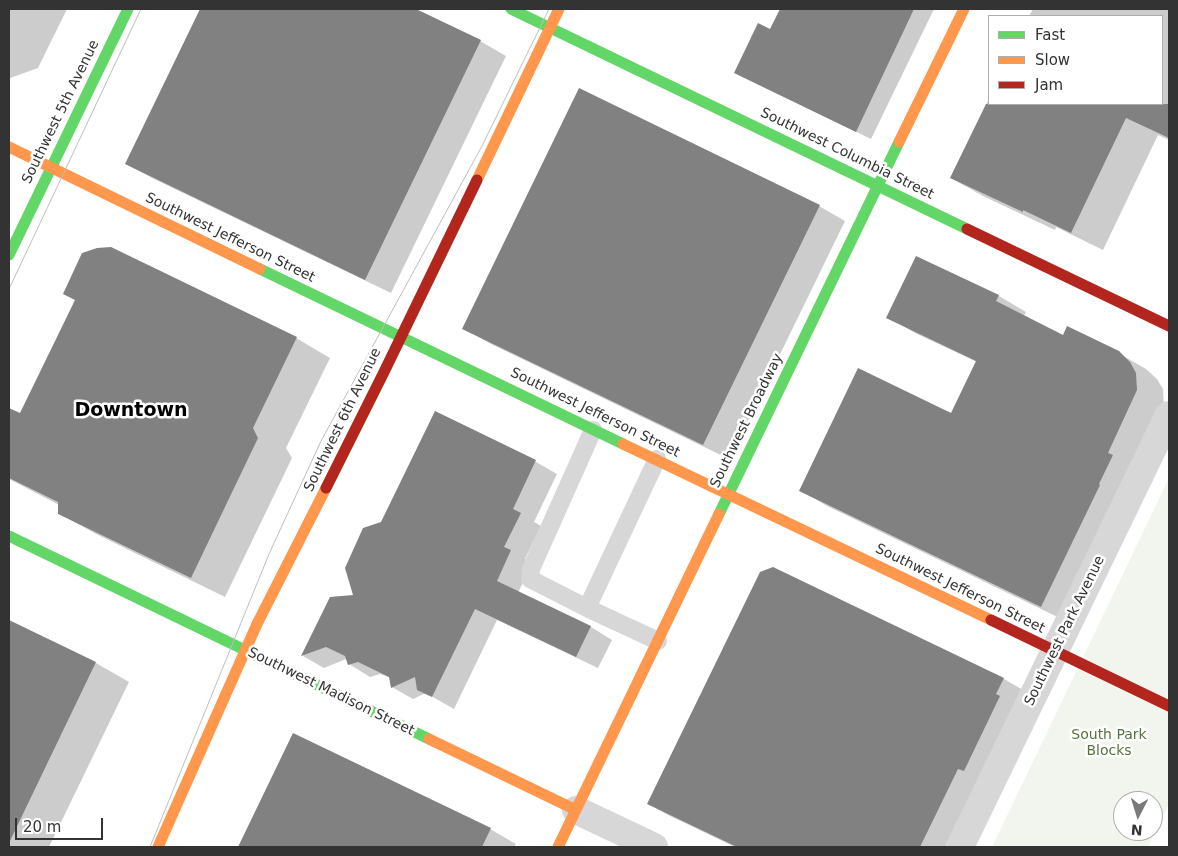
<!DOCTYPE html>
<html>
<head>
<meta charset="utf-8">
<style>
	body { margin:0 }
	#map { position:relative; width:1178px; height:856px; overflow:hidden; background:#fff; font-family:"DejaVu Sans",sans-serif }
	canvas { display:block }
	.frame { position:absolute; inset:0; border:10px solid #333; pointer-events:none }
	.legend { position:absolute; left:988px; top:15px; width:175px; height:90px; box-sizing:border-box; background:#fff; border:1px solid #adadad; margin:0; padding:6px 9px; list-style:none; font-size:15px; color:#333 }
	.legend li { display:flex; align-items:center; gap:10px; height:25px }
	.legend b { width:25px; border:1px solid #adadad }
	.north { position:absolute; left:1113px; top:791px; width:50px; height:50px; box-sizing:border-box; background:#fff; border:1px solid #adadad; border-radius:50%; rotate:185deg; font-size:14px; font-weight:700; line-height:20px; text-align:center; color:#333 }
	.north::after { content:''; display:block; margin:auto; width:18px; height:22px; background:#7a7a7a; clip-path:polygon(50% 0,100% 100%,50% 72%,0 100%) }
	.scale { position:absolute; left:15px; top:818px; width:88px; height:22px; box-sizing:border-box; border:2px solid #333; border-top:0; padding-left:6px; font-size:15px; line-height:18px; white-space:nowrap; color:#333; -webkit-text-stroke:4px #fff; paint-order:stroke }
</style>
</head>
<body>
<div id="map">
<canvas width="1178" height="856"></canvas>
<div class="frame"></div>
<ul class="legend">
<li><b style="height:6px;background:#63d668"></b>Fast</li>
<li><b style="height:6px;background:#ff974d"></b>Slow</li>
<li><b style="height:6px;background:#b3261e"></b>Jam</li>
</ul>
<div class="north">N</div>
<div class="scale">20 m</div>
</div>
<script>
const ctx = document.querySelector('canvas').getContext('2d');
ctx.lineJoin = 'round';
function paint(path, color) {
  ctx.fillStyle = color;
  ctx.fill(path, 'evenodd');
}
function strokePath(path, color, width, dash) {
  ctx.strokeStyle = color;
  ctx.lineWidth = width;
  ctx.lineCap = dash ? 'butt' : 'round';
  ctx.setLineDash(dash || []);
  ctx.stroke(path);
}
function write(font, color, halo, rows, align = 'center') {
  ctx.font = font + ' "DejaVu Sans",sans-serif';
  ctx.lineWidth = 5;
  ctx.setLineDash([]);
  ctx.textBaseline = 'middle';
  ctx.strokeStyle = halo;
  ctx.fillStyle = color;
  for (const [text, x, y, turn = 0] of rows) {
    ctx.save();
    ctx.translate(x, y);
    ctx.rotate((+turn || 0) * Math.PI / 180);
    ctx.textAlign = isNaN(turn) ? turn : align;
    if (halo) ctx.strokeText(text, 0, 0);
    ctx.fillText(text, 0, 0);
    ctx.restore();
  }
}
paint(new Path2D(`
	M1169,478V804L1148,847H992ZM1123,801H1153V831H1123Z`), '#f1f5ed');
paint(new Path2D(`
	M9,9H67L38,68L10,78L9,77Z
	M201,9H413L480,41L506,56L391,293L152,178L126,164Z
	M781,9H934L871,139L736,73L771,31Z
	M1033,9H1169V140L1158,135L1103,250L1056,227L1055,230L983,196L951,178L989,99V104H1162V16H1029Z
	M819,206L845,221L729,459L489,343L464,328Z
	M917,257L999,296L1026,312L1024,316L1064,336L1118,353L1146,369L1157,379L1163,389L1164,406L1068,622L827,506L800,490L952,415L977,362L915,333L888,317Z
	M296,338L330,358L286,448L292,458L225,597L94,533L59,513V505L9,479V409L20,414Z
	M435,413L536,462L557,474L534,522L541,526L525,559L532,563L518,593L591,627L612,640L598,668L497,620L454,709L426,693L413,699L392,687L391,678L380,674L370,677L349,664L346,659L324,668L303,656L331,598L354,596L382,523Z
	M9,621L96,663L129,682L49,847H9Z
	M1004,679L1023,690L945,847H735L668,815L649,804Z
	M294,735L490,829L516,844L514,847H239Z`), '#0003');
paint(new Path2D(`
	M200,9H416L481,40L365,280L125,164Z
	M780,9H914L856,132L734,73L758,23L770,29Z
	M579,88L820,205L703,445L462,329Z
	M986,104H1169V138L1126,118L1071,233L1023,210V212L950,178Z
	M111,247L297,337L253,428L258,438L191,578L58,514V502L9,478V408L20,413L75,300L63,294L82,253L97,248Z
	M916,256L999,295L996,301L1063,335L1067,326L1119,351L1130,362L1136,373L1137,390L1108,453L1113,455L1099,484L1100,485L1041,607L799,491L858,368L951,413L976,361L886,318Z
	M435,411L536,460L513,509L521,513L504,547L511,550L497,581L591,626L576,657L475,609L432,697L417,690L415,677L391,688L389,677L358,662L348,665L345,656L326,647L301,656L330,597L353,595L345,568L363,528L381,522Z
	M773,567L1004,678L996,694L1000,696L964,771L958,769L920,847H737L647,804L760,572Z
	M9,620L96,662L9,843Z
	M293,733L491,828L482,847H238Z`), '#818181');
strokePath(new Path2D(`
	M593,430L531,569L530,579L587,608L657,459
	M587,608L658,641`), '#d7d7d7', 18);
strokePath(new Path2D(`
	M576,810L654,847
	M960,847L1169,415`), '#d7d7d7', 28);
strokePath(new Path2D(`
	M511,9L967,229
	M9,255L128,9
	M260,269L623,444
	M719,514L899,142
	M9,536L429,739`), '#63d668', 11);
strokePath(new Path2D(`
	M899,142L964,9
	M9,147L260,269
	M477,180L559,9
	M623,444L991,620
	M429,739L576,810
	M158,847L257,624L326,488
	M558,847L719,514`), '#ff974d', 11);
strokePath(new Path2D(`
	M967,229L1169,326
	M326,488L384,372L477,180
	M991,620L1169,706`), '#b3261e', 11);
strokePath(new Path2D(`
	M9,289L141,9
	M150,847L269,554L321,441L482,146L549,9`), '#bebebe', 1);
write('14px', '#333', '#fff', [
	["Southwest 5th Avenue",61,112,-64],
	["Southwest Columbia Street",847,154,26],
	["Southwest Jefferson Street",230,238,26],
	["Southwest Jefferson Street",595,413,26],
	["Southwest 6th Avenue",343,420,-64],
	["Southwest Broadway",747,421,-64],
	["Southwest Jefferson Street",960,589,26],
	["Southwest Park Avenue",1065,631,-64],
	["Southwest Madison Street",331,692,26]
]);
write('14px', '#56703f', '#fff', [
	["South Park",1109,735],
	["Blocks",1109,751]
]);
write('bold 19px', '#000', '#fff', [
	["Downtown",131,411]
]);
</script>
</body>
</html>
